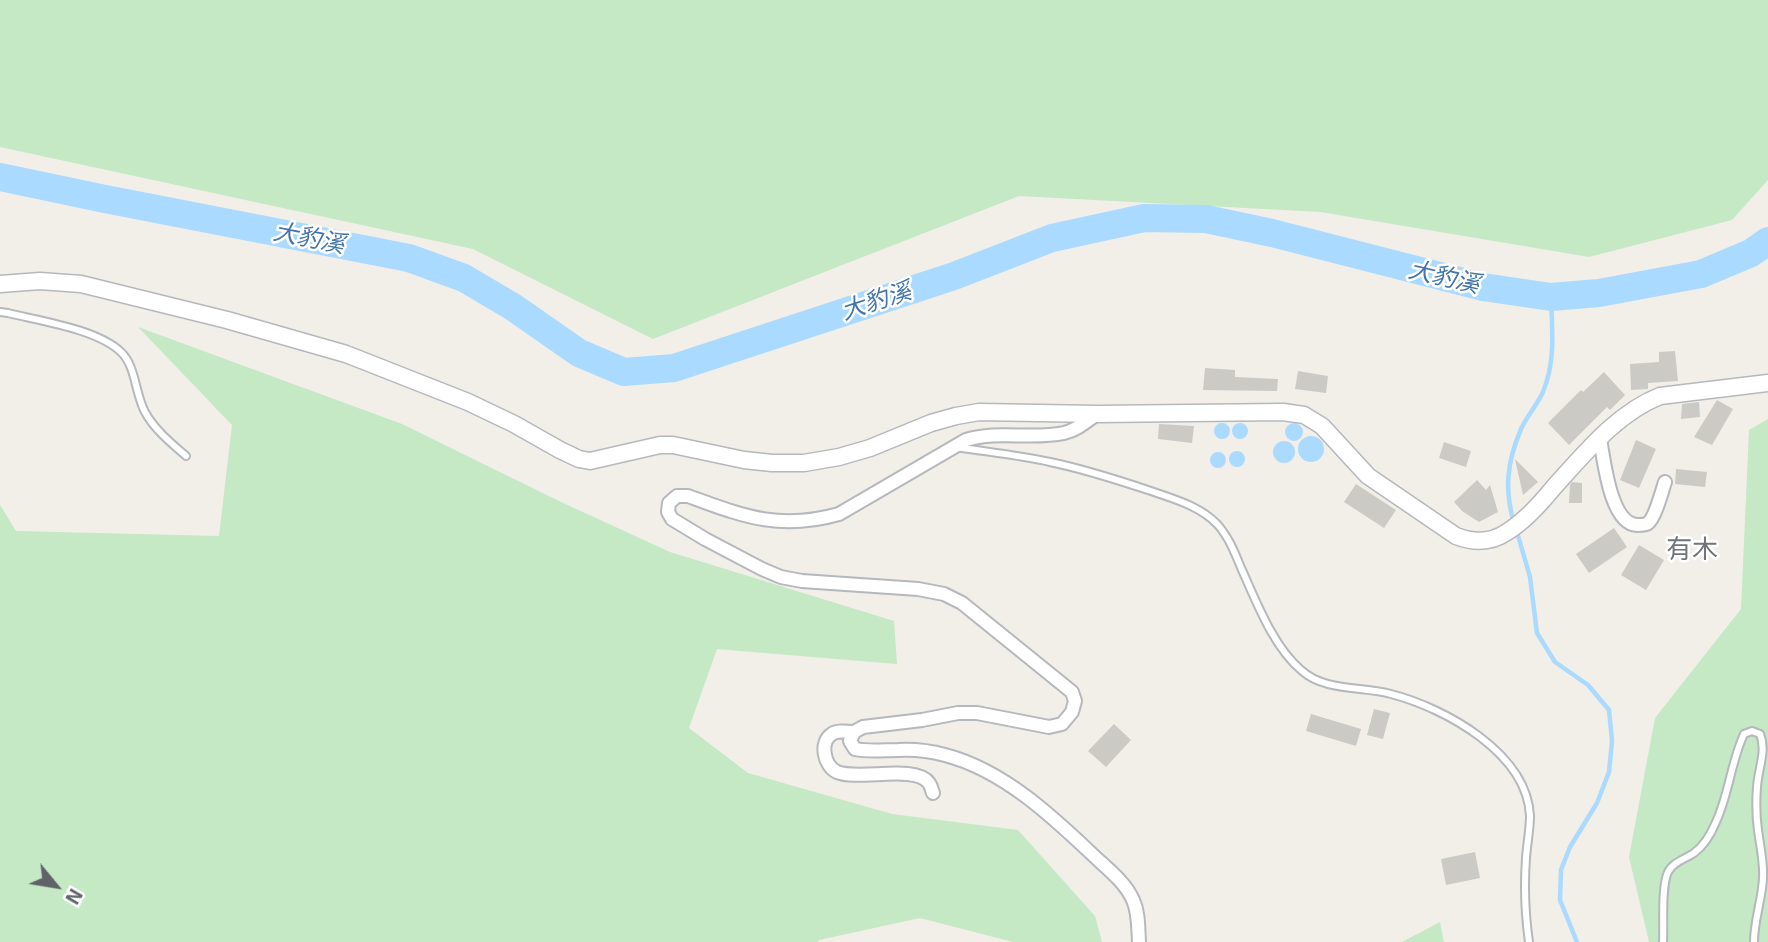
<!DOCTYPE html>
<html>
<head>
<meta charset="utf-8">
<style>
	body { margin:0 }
	#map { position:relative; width:1768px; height:942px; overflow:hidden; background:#f1efe8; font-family:"Exo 2",sans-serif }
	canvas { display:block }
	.north { position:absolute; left:21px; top:851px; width:70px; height:70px; -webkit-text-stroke:5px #fff; paint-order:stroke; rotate:120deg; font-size:19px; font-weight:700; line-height:28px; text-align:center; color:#5f6368 }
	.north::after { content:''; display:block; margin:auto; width:24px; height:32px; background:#5f6368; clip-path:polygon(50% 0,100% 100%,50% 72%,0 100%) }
</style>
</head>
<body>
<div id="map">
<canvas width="1768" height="942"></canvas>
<div class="north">N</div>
</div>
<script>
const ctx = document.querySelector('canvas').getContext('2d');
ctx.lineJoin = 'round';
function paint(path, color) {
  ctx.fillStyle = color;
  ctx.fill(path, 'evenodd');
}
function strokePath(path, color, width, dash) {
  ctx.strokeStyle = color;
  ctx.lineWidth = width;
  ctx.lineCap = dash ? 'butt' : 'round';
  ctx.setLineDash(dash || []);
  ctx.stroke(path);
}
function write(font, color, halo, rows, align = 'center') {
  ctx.font = font + ' "Exo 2","Noto Sans TC",sans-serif';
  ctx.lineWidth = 5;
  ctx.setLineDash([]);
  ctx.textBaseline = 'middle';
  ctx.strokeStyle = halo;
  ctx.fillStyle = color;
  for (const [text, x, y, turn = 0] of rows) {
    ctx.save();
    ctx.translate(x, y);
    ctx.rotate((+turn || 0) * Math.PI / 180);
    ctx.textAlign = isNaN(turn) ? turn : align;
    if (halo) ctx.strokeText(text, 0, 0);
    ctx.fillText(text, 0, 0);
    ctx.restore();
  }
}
paint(new Path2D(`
	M0,0H1768V180L1732,220L1589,257L1321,212L1019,196L653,339L473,249L0,147Z
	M138,327L402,424L561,502L670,552L894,621L897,664L717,649L689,728L748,773L892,814L1018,830L1095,916L1102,942H1013L920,918L819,940L818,942H0V505L16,531L219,536L232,425Z
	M1768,419V942H1649L1629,857L1655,718L1741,609L1749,430Z
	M1440,922L1444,942H1402Z`), '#c5e8c5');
paint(new Path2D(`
	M1214 431a8 8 0 1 1 16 0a8 8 0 1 1-16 0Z
	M1232 431a8 8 0 1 1 16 0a8 8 0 1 1-16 0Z
	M1285 432a9 9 0 1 1 18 0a9 9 0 1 1-18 0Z
	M1298 449a13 13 0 1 1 26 0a13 13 0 1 1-26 0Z
	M1273 452a11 11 0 1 1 22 0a11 11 0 1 1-22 0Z
	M1229 459a8 8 0 1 1 16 0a8 8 0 1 1-16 0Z
	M1210 460a8 8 0 1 1 16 0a8 8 0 1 1-16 0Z`), '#aadaff');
strokePath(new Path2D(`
	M1514,523C1504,489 1507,462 1521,429C1527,416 1537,405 1543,392C1556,360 1552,330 1551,297
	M1517,532L1530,577L1537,633L1555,662L1588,685L1609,710L1612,741L1609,772L1597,803L1570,847L1561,870L1560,900L1577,942`), '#aadaff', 4.5);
strokePath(new Path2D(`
	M0,177L105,199L409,258L464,278L513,307L579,353L624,372L674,368L954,276L1052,238L1144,218L1206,219L1272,233L1483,287L1551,297L1599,293L1701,274L1751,253L1768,241`), '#aadaff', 28);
paint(new Path2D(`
	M1675,351L1678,381L1648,383V389L1631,390L1630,364L1659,362V352Z
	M1205,368L1235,370V377L1278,379L1277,391L1203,390Z
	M1298,371L1328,376L1326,393L1295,389Z
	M1604,372L1625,395L1610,410L1607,407L1569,445L1548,423L1581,390L1583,392Z
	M1717,400L1733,409L1712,445L1694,437Z
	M1699,402L1700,417L1681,419L1682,404Z
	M1159,424L1194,426L1192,443L1158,439Z
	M1636,440L1656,449L1639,488L1620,480Z
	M1444,442L1471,451L1466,467L1439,458Z
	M1515,459L1538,482L1523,495Z
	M1676,469L1707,472L1705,487L1675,484Z
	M1477,480L1486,490L1490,485L1498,512L1479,522L1462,511L1454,502Z
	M1572,482L1582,483V503H1569L1570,485Z
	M1356,484L1396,510L1384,528L1344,502Z
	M1614,528L1627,547L1589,573L1576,554Z
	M1639,545L1664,560L1646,590L1621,575Z
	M1374,709L1390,713L1383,739L1367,735Z
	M1311,714L1361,729L1356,746L1306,731Z
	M1114,724L1131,740L1106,767L1088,751Z
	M1475,852L1480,878L1446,885L1441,859Z`), '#cccac5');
const service = new Path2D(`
	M0,312L8,313C40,321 97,329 121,352C136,366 135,394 145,412C154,429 171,443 186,456
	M956,447C987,452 1019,455 1050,462C1084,469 1118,480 1151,491C1174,499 1200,506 1217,524C1222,529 1226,536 1229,541C1234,550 1238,561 1242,570C1257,603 1273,646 1301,670C1325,692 1362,686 1391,694C1445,708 1527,753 1530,816C1530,829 1527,844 1526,858C1524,886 1525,914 1529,942
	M1663,942C1664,924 1661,887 1668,872C1673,862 1685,859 1694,853C1705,845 1711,834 1716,822C1729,794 1731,762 1744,734L1752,731L1760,734C1767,751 1758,769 1757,787C1756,800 1756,816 1758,830C1760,846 1764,862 1763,878C1762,900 1754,920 1754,942`);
const minor = new Path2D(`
	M1097,414C1087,421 1077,430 1064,433C1032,440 998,430 966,440L839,514C779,531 743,516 688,496H677L669,503L668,512L672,519L705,539L762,569L781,577L802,581L918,589L944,594L962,603L1072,692L1075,701L1072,712L1062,724L1049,727L977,713H958L922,720L863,727L854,732L850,741L855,749C870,752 883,750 898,750C914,749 930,751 945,755C1003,770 1052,816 1094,856C1108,869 1125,882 1133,900C1139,913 1138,928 1139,942
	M1600,439C1604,459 1610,524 1637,525C1639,525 1646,525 1648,523C1655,518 1662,491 1665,482
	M854,732C847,732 837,730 832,734C819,742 824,766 837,772C859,781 915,764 929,783C931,786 932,790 933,793`);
const tertiary = new Path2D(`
	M0,284L40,281L81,284L227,320L346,354L468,402L514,424L560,450L579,459L590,461L660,445H673L744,460L772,463H804L839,457L870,448L931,423L956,416L979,412L1097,414L1283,412L1304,415L1322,426L1368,476L1456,536C1474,543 1491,543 1507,532C1525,521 1541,503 1554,487C1585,453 1617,413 1660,396L1768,383`);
strokePath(service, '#b5b8bc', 10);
strokePath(minor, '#b5b8bc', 16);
strokePath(tertiary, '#b5b8bc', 19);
strokePath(service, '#fff', 6);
strokePath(minor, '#fff', 12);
strokePath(tertiary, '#fff', 16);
write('italic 24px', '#4174aa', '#fff', [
	["大豹溪",309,238,11],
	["大豹溪",1444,277,13],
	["大豹溪",876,301,-18]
]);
write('26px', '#70757a', '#fff', [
	["有木",1692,549]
]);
</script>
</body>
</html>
